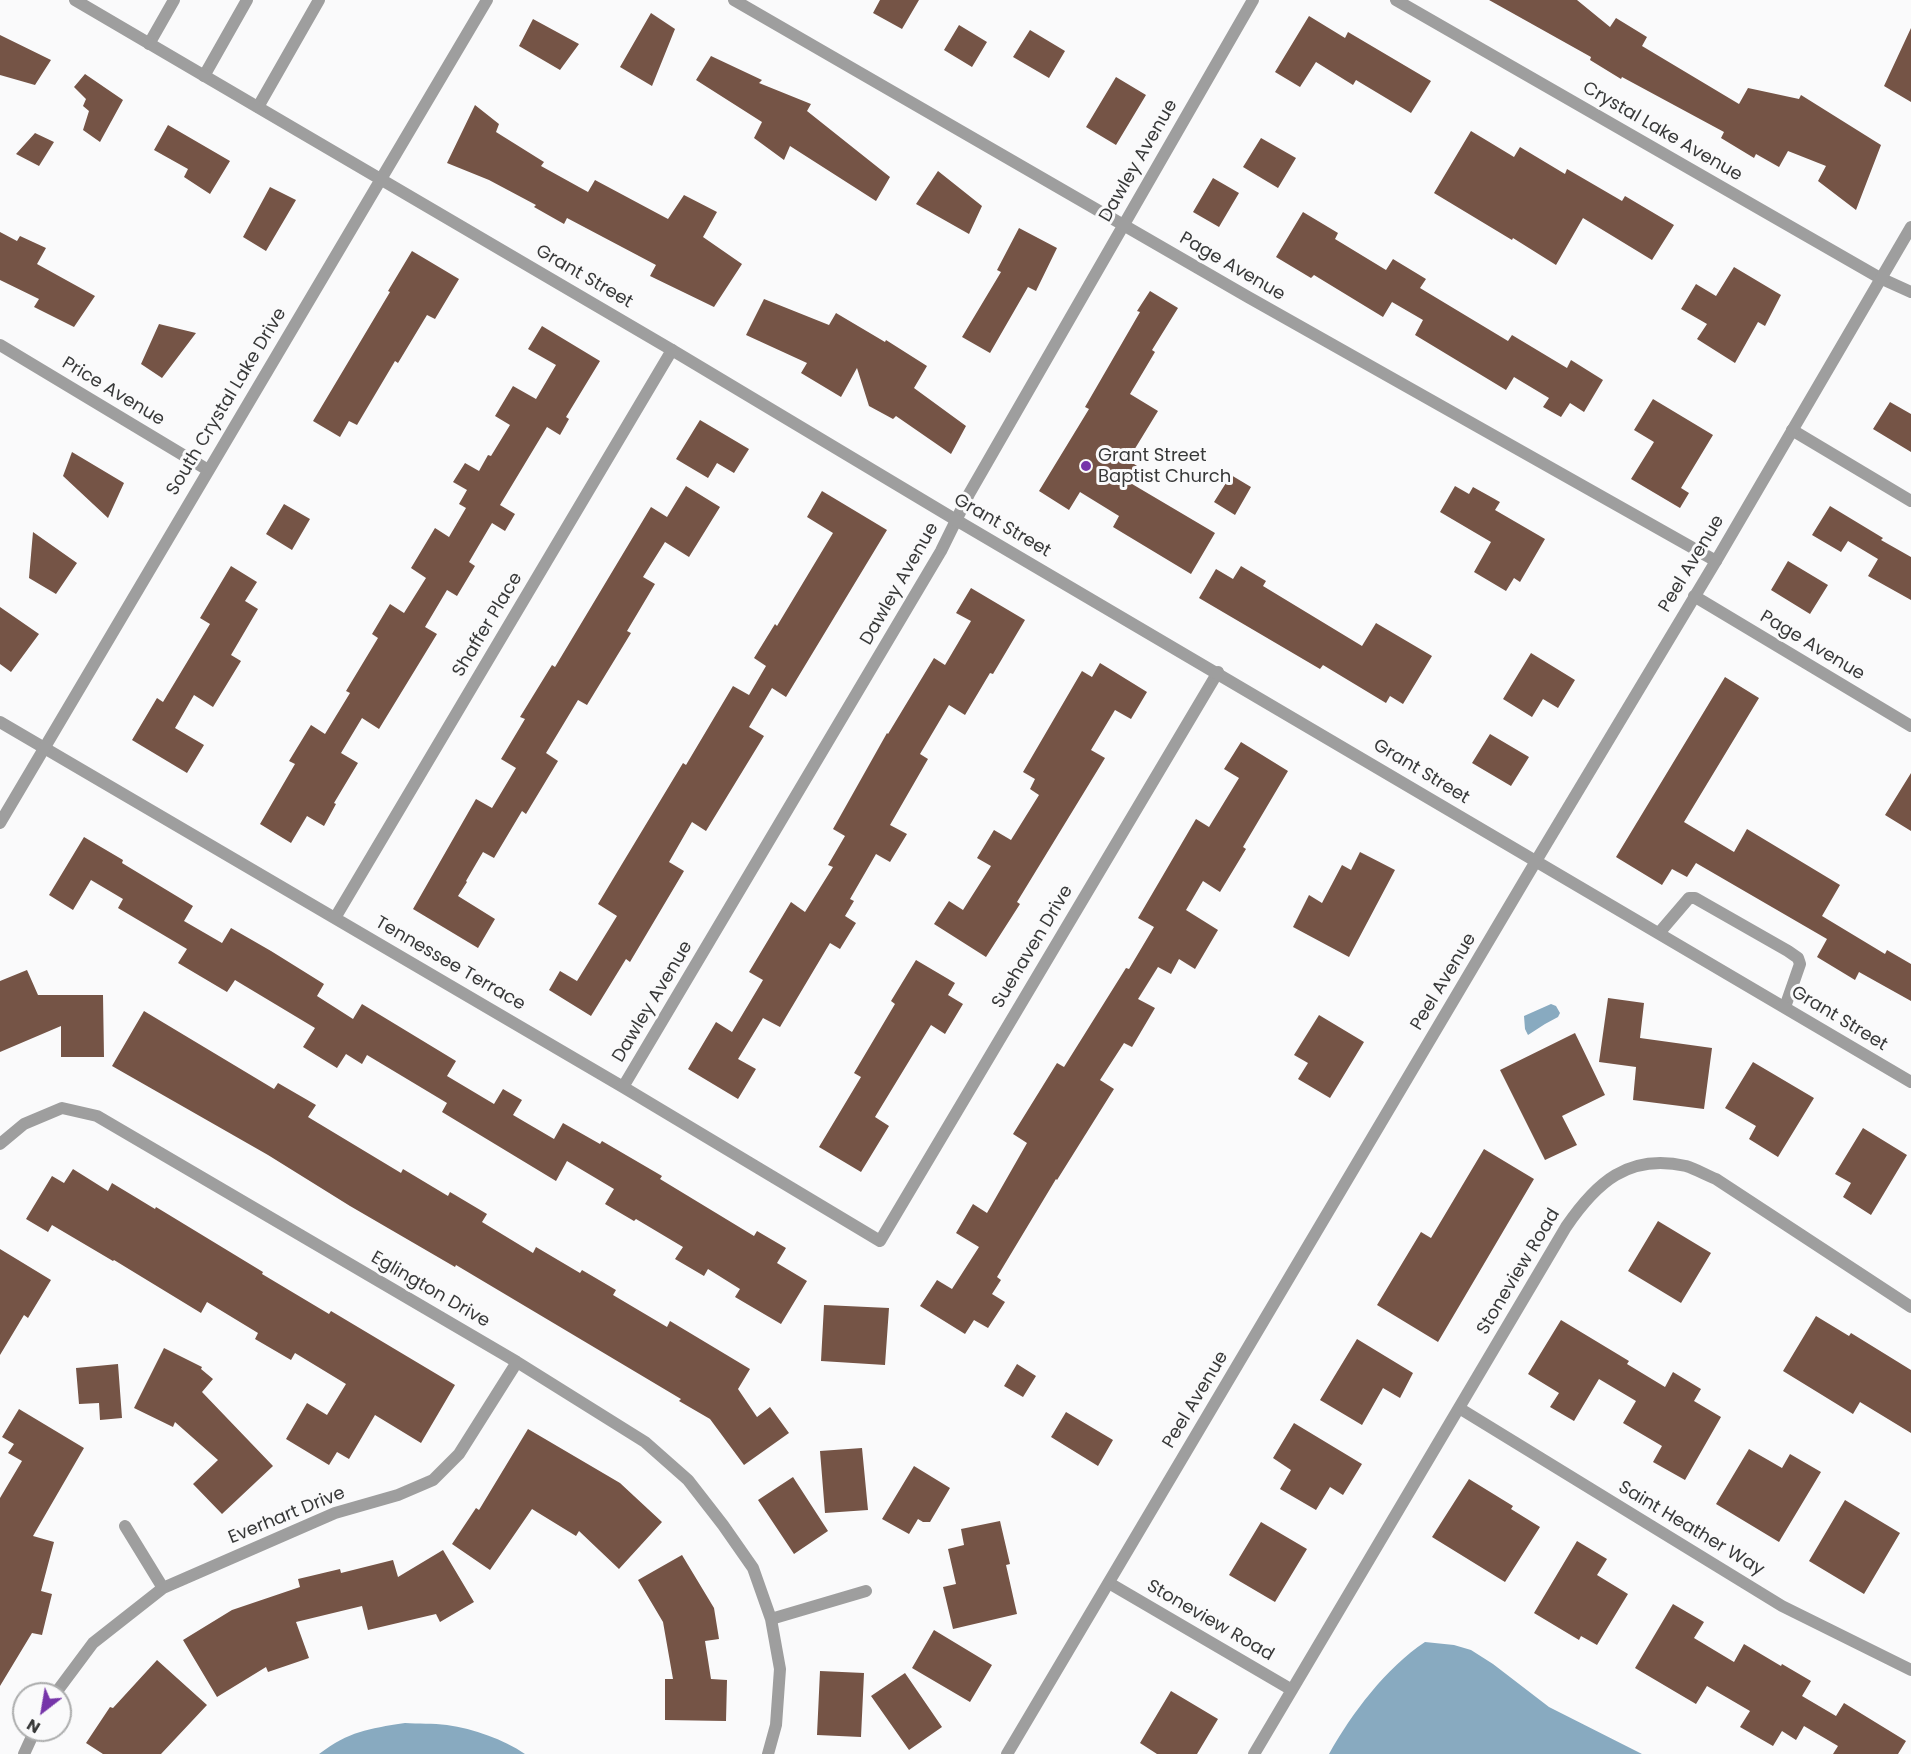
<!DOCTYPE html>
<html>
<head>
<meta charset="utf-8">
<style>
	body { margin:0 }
	#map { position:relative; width:1911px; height:1754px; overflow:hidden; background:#fafafb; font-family:Poppins,sans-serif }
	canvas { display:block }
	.north { position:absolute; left:12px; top:1682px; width:60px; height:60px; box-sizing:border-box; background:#fafafb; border:2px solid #acadad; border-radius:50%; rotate:211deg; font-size:16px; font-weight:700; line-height:24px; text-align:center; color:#383939 }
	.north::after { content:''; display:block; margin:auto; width:21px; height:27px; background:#7635a9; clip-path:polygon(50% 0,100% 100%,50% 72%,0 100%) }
</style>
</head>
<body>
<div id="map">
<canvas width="1911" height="1754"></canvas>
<div class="north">N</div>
</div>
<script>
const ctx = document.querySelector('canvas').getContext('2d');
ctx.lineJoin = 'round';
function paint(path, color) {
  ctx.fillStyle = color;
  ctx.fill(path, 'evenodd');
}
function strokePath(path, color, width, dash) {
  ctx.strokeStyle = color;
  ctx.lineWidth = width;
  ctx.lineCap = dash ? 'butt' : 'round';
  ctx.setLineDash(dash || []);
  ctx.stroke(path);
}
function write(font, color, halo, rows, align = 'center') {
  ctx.font = font + ' Poppins,sans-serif';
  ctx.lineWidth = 6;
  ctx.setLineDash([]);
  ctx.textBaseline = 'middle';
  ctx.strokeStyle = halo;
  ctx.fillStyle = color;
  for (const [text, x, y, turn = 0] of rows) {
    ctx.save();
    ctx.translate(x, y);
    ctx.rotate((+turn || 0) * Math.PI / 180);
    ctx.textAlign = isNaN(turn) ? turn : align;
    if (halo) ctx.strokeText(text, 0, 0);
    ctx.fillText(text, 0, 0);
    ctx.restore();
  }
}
paint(new Path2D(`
	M1551,1004L1556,1006L1560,1013L1558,1017L1545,1024L1528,1035L1525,1029L1524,1016Z
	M1425,1642L1454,1645L1471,1650L1493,1664L1549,1707L1642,1754H1329C1352,1713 1386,1668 1425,1642Z
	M405,1723C418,1724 433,1723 447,1725C474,1729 503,1739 525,1754H319C350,1731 367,1729 405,1723Z`), '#88aac0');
paint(new Path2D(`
	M880,0H919L902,29L873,13Z
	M1489,0H1577L1610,27L1616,18L1647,37L1642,46L1739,104L1748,88L1799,99L1801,95L1881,145L1856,210L1818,181L1826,166L1788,151L1779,167L1756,154L1754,158L1721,138L1724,132L1622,77L1621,79L1590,60L1591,57Z
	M651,13L675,29L652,86L620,67Z
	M1309,16L1345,38L1348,32L1431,81L1411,113L1356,80L1353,85L1316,62L1300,87L1275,72Z
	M533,19L579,44L560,70L519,46Z
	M959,25L987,42L972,67L944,50Z
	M1911,28V102L1884,86Z
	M1030,30L1065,51L1049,78L1013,57Z
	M0,35L51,60L35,85L0,75Z
	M711,56L762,80L759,83L811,104L807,111L890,177L876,201L790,146L784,160L754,138L762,122L696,80Z
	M85,74L123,100L100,142L83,130L89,111L83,106L86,99L74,87Z
	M1116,77L1146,95L1116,145L1086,127Z
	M475,105L499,124L496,132L544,162L541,166L588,192L595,180L668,219L684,195L717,212L703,237L742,264L714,307L650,276L656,265L567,218L564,224L534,207L536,205L489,180L447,163Z
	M168,125L230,161L210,194L184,177L188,169L154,150Z
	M1471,131L1514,157L1520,147L1565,174L1567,169L1622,201L1625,196L1674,225L1652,260L1583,218L1556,265L1513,238L1512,240L1434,193Z
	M35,133L54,142L39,166L16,154Z
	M1261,138L1296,158L1278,188L1243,167Z
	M938,171L982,206L969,234L916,204Z
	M1213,178L1239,193L1219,227L1193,212Z
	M270,187L296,200L266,251L243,237Z
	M1303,212L1338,233L1335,239L1386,270L1393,259L1426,279L1420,288L1508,341L1512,335L1567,368L1571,360L1603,380L1584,412L1570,403L1561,417L1543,407L1549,398L1514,377L1506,390L1415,335L1423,320L1392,302L1383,317L1314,275L1311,278L1276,257Z
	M1019,228L1057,248L1036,291L1028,287L990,353L962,337L1001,272L997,270Z
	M0,232L17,241L20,236L46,248L37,264L95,296L74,327L34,307L39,299L0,280Z
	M412,251L459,279L435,319L427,315L398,363L395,361L357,425L349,421L340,437L313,421L390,292L388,291Z
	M1734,267L1781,295L1765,326L1758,322L1735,363L1697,339L1707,324L1681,309L1696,284L1716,296Z
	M1150,291L1178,308L1152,350L1155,352L1130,394L1158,411L1128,460L1137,466L1127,481L1215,533L1191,574L1113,527L1119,516L1080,492L1069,510L1039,491L1089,409L1085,407L1140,312L1137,311Z
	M764,299L829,325L836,313L885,342L886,340L927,366L914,388L966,426L951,454L896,416L893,419L869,406L857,368L841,397L801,373L807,363L746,335Z
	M159,324L196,333L162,378L141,364Z
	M542,326L600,361L566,417L569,419L560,435L547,427L500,505L515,514L505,531L492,523L469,562L475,566L457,596L447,590L425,627L437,634L379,729L362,718L341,753L358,763L334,803L336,804L324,826L307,816L291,843L260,824L295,764L289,761L311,725L325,734L350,693L346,691L378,638L372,634L390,604L404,613L426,578L411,568L435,528L449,537L466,508L459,504L467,490L453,482L465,463L479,471L488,455L491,456L510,425L495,416L513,386L536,399L556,365L528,349Z
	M1653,399L1713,435L1681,488L1689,493L1680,508L1631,479L1654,442L1634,430Z
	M1890,402L1911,414V452L1873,429Z
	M700,420L749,449L734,473L717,463L708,478L676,459Z
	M72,452L124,483L108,518L63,476Z
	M1231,475L1251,487L1235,515L1214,502Z
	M686,486L720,507L689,557L665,542L643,577L655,584L627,631L631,633L587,705L578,700L546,753L558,761L526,814L522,811L494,858L483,852L466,881L467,882L458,896L495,919L478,948L413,909L476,799L492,808L516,768L501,759L525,719L520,717L552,665L555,667L651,507L667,517Z
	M1455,486L1469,494L1473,487L1500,502L1495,510L1545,539L1520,582L1514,578L1506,591L1474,572L1491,542L1440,512Z
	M822,491L887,530L786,697L772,688L749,727L764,736L706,831L692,822L669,862L684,871L630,962L626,959L591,1016L549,990L560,971L577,981L617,916L598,904L622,864L683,763L686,765L733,686L749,695L766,666L754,658L775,624L777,626L833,533L807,517Z
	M284,504L310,519L292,550L266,534Z
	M1830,506L1883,538L1881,540L1911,557V600L1868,576L1878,559L1848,541L1841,552L1812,535Z
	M33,532L77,563L56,594L29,578Z
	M1788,561L1828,585L1810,614L1771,590Z
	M231,566L257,582L245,601L258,609L231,655L241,661L213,707L194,695L175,728L204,745L187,773L132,740L157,698L163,702L210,624L200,618Z
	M1241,566L1266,581L1263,586L1362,646L1376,623L1432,656L1403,704L1390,696L1386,703L1323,665L1320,669L1199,598L1216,569L1233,579Z
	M971,588L1025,620L993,674L990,673L965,715L949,705L920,754L928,759L890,825L907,834L890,862L876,854L850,899L854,901L845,916L856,923L840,949L830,943L780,1027L763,1018L738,1059L756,1069L738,1099L688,1069L716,1022L732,1032L763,980L749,972L791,902L805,912L833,867L828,865L845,836L833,829L887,733L888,734L934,658L945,665L971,621L956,613Z
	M0,607L39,634L11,672L0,664Z
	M1531,653L1575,680L1558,708L1543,699L1532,717L1503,699Z
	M1100,663L1147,692L1131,719L1115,710L1091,750L1105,758L1017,902L1020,904L986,957L934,924L949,901L963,910L991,866L977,858L994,830L1011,840L1039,795L1030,789L1035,779L1023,772L1082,671L1092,677Z
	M1725,677L1759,698L1684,822L1734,852L1747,829L1840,885L1822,916L1885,954L1887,950L1911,964V1001L1859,972L1855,980L1817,957L1827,939L1696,863L1687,877L1672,869L1662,885L1616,857Z
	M1490,734L1529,757L1511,786L1472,763Z
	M1241,742L1288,771L1243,847L1246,849L1220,892L1203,881L1186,910L1218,930L1195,969L1179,959L1171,974L1158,967L1138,999L1155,1008L1132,1047L1124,1043L1100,1080L1114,1089L1057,1180L1056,1179L997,1277L1001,1280L992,1294L1005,1302L988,1328L974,1320L965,1334L920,1306L937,1280L952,1289L979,1247L956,1233L973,1204L987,1213L1027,1143L1013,1134L1057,1063L1064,1067L1126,968L1129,969L1154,927L1138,918L1196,819L1209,827L1239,778L1224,769Z
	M1911,773V831L1885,815Z
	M84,837L123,860L122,863L193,906L184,921L222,943L231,928L271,951L324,984L317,996L353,1019L362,1004L456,1061L447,1076L494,1104L503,1089L522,1100L513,1115L554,1139L563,1123L600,1144L602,1141L662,1176L660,1179L754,1236L757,1231L786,1248L777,1263L807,1281L781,1324L735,1297L740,1289L708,1269L704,1276L675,1259L683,1247L636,1219L634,1221L605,1204L614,1189L567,1161L556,1181L442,1112L447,1103L367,1055L362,1064L346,1054L337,1068L303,1047L315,1028L235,980L227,992L178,963L187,949L118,908L123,899L91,880L73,910L49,895Z
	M1360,852L1395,870L1349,957L1293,927L1309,895L1322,903L1342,865L1351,870Z
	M916,960L955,983L948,995L963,1004L945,1034L931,1025L875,1117L889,1126L861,1172L819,1147L861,1077L854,1073L895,1004L891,1001Z
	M27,970L38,995H103L104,1057H61V1026L0,1052V981Z
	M1608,998L1644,1003L1640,1038L1712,1048L1704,1109L1633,1100L1636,1067L1599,1062Z
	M144,1011L274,1089L278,1083L316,1105L308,1117L401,1173L403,1169L448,1196L450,1192L487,1214L482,1222L533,1253L536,1247L580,1273L582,1270L616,1290L613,1295L667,1327L670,1321L750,1369L738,1389L757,1417L770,1407L789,1433L744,1465L710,1419L679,1401L681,1399L456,1265L455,1267L350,1206L268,1155L112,1066Z
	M1319,1015L1364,1042L1330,1098L1298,1079L1308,1063L1294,1055Z
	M1575,1033L1605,1095L1562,1116L1577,1145L1545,1160L1500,1070Z
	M1753,1062L1814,1098L1778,1157L1749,1139L1756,1126L1725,1108Z
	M1863,1128L1907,1155L1871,1215L1843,1197L1851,1183L1835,1174Z
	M1484,1149L1534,1179L1438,1342L1377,1305L1421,1232L1431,1238Z
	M73,1169L108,1191L112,1183L155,1209L156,1207L263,1272L262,1274L329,1314L331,1311L455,1385L421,1443L375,1415L349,1459L337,1452L329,1465L286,1439L307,1403L327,1415L346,1384L295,1353L291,1360L255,1339L258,1333L207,1302L201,1313L114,1260L113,1261L52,1225L48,1232L26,1219L52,1176L64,1183Z
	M1658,1221L1711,1253L1681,1303L1628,1271Z
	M0,1249L51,1280L28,1318L24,1315L0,1355Z
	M824,1305L889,1308L885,1365L821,1361Z
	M1816,1316L1849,1336L1851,1333L1911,1370V1433L1860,1402L1853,1414L1783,1371Z
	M1561,1320L1629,1361L1627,1364L1665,1387L1673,1372L1701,1389L1694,1401L1721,1417L1685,1480L1653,1462L1662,1446L1623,1423L1636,1401L1599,1379L1574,1421L1550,1407L1559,1393L1528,1374Z
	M1357,1339L1413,1373L1400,1398L1383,1388L1362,1425L1320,1400Z
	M164,1348L202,1367L201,1369L213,1379L202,1392L273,1466L222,1514L193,1484L218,1460L175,1422L173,1427L134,1408Z
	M118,1364L122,1418L100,1420L99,1403L79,1404L76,1368Z
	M1017,1364L1036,1376L1023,1397L1004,1386Z
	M19,1409L84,1448L33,1536L54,1542L41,1591L52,1594L42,1635L32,1633L0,1686V1498L22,1461L8,1453L14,1444L2,1437Z
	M1066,1412L1113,1440L1098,1466L1051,1437Z
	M1294,1423L1362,1464L1343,1495L1330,1487L1316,1510L1280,1489L1291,1470L1273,1458Z
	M528,1429L620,1483L662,1522L619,1569L579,1531L576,1536L532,1509L490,1570L452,1544L476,1508L479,1510Z
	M862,1448L868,1510L825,1513L820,1451Z
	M1749,1449L1782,1468L1790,1454L1821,1472L1779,1542L1716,1504Z
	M914,1466L950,1488L930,1522H923L918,1519L909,1534L882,1519Z
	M793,1477L828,1531L794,1554L758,1500Z
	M1469,1479L1513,1506L1511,1509L1540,1527L1505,1582L1432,1537Z
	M1845,1500L1900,1533L1864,1594L1809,1561Z
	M1000,1521L1010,1564L1006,1565L1017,1614L953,1629L943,1587L956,1584L948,1549L964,1545L961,1529Z
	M1261,1522L1307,1549L1275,1602L1229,1575Z
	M1577,1541L1607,1559L1597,1575L1628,1594L1597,1645L1581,1636L1579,1640L1534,1613Z
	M443,1550L474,1602L440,1622L436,1614L368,1630L362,1606L296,1622L309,1658L268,1672L266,1667L217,1697L183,1640L232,1610L300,1587L298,1579L340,1569L341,1573L393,1560L398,1577Z
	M682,1555L714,1608L719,1639L705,1641L711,1679L727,1680L726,1721L665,1720V1679H673L663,1622L638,1580Z
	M1673,1604L1704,1622L1694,1638L1734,1662L1744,1644L1781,1666L1782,1664L1811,1681L1802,1696L1836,1716L1844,1703L1906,1741L1898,1754H1833L1838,1746L1804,1726L1796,1740L1782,1731L1773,1746L1740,1727L1750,1711L1707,1686L1696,1704L1635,1668Z
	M934,1630L992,1665L970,1702L912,1668Z
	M157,1660L207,1705L161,1754H103L86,1743L110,1707L113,1708Z
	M820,1671L864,1673L861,1737L817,1735Z
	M905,1673L942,1727L909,1750L871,1696Z
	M1171,1691L1218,1719L1197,1754H1157L1140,1743Z`), '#755446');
strokePath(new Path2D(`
	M149,44L174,0
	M204,76L247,0
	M258,107L319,0
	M1659,933L1689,898H1695L1788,951L1798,958L1800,964L1785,1007`), '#9e9e9e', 12);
strokePath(new Path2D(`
	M734,0L1248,297L1716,561
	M1396,0L1880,278L1911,292
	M0,345L208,470
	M1792,430L1911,501
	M1694,596L1911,726
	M0,722L623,1087L880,1241L1218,672
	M335,918L672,350
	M623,1087L941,551L969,494L1253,0
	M0,1144L24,1124L62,1108L97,1116L517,1362L645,1442L688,1480L723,1525L753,1568L771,1619L780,1669L776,1725L768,1754
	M1459,1408L1782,1606L1911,1670
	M125,1526L163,1588
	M1109,1583L1292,1690
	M771,1619L866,1591
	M55,1694L93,1643L163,1588L335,1513L398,1495L433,1480L459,1454L517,1362
	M24,1754L35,1730
	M1254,1754L1566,1227C1596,1183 1628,1153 1686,1166C1696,1169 1706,1175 1716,1179L1911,1307`), '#9e9e9e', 12);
strokePath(new Path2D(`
	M75,0L672,350L956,520L1911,1082
	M0,823L487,0
	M1007,1754L1536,861L1716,561L1911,227`), '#9e9e9e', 12);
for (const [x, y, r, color] of [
	[1086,466,6,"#7635a9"]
]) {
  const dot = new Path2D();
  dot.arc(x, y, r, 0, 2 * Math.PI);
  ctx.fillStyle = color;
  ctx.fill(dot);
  strokePath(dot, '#fafafb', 2);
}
write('18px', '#383939', '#fafafb', [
	["Crystal Lake Avenue",1662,132,30],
	["Dawley Avenue",1139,161,-60],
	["Page Avenue",1232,267,30],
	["Grant Street",584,277,30],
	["Price Avenue",113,392,31],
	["South Crystal Lake Drive",227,402,-59],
	["Grant Street",1002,526,30],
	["Peel Avenue",1692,564,-59],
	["Dawley Avenue",900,584,-60],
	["Shaffer Place",488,625,-59],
	["Page Avenue",1812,646,31],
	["Grant Street",1421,772,31],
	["Suehaven Drive",1033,947,-59],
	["Tennessee Terrace",450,964,30],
	["Peel Avenue",1444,982,-59],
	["Dawley Avenue",653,1002,-59],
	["Grant Street",1839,1019,31],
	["Stoneview Road",1519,1272,-59],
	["Eglington Drive",430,1290,30],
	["Peel Avenue",1196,1400,-59],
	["Everhart Drive",287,1516,-22],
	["Saint Heather Way",1691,1529,31],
	["Stoneview Road",1210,1621,30]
]);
write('18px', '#383939', '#fafafb', [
	["Grant Street",1098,456],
	["Baptist Church",1098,477]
], 'left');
</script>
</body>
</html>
